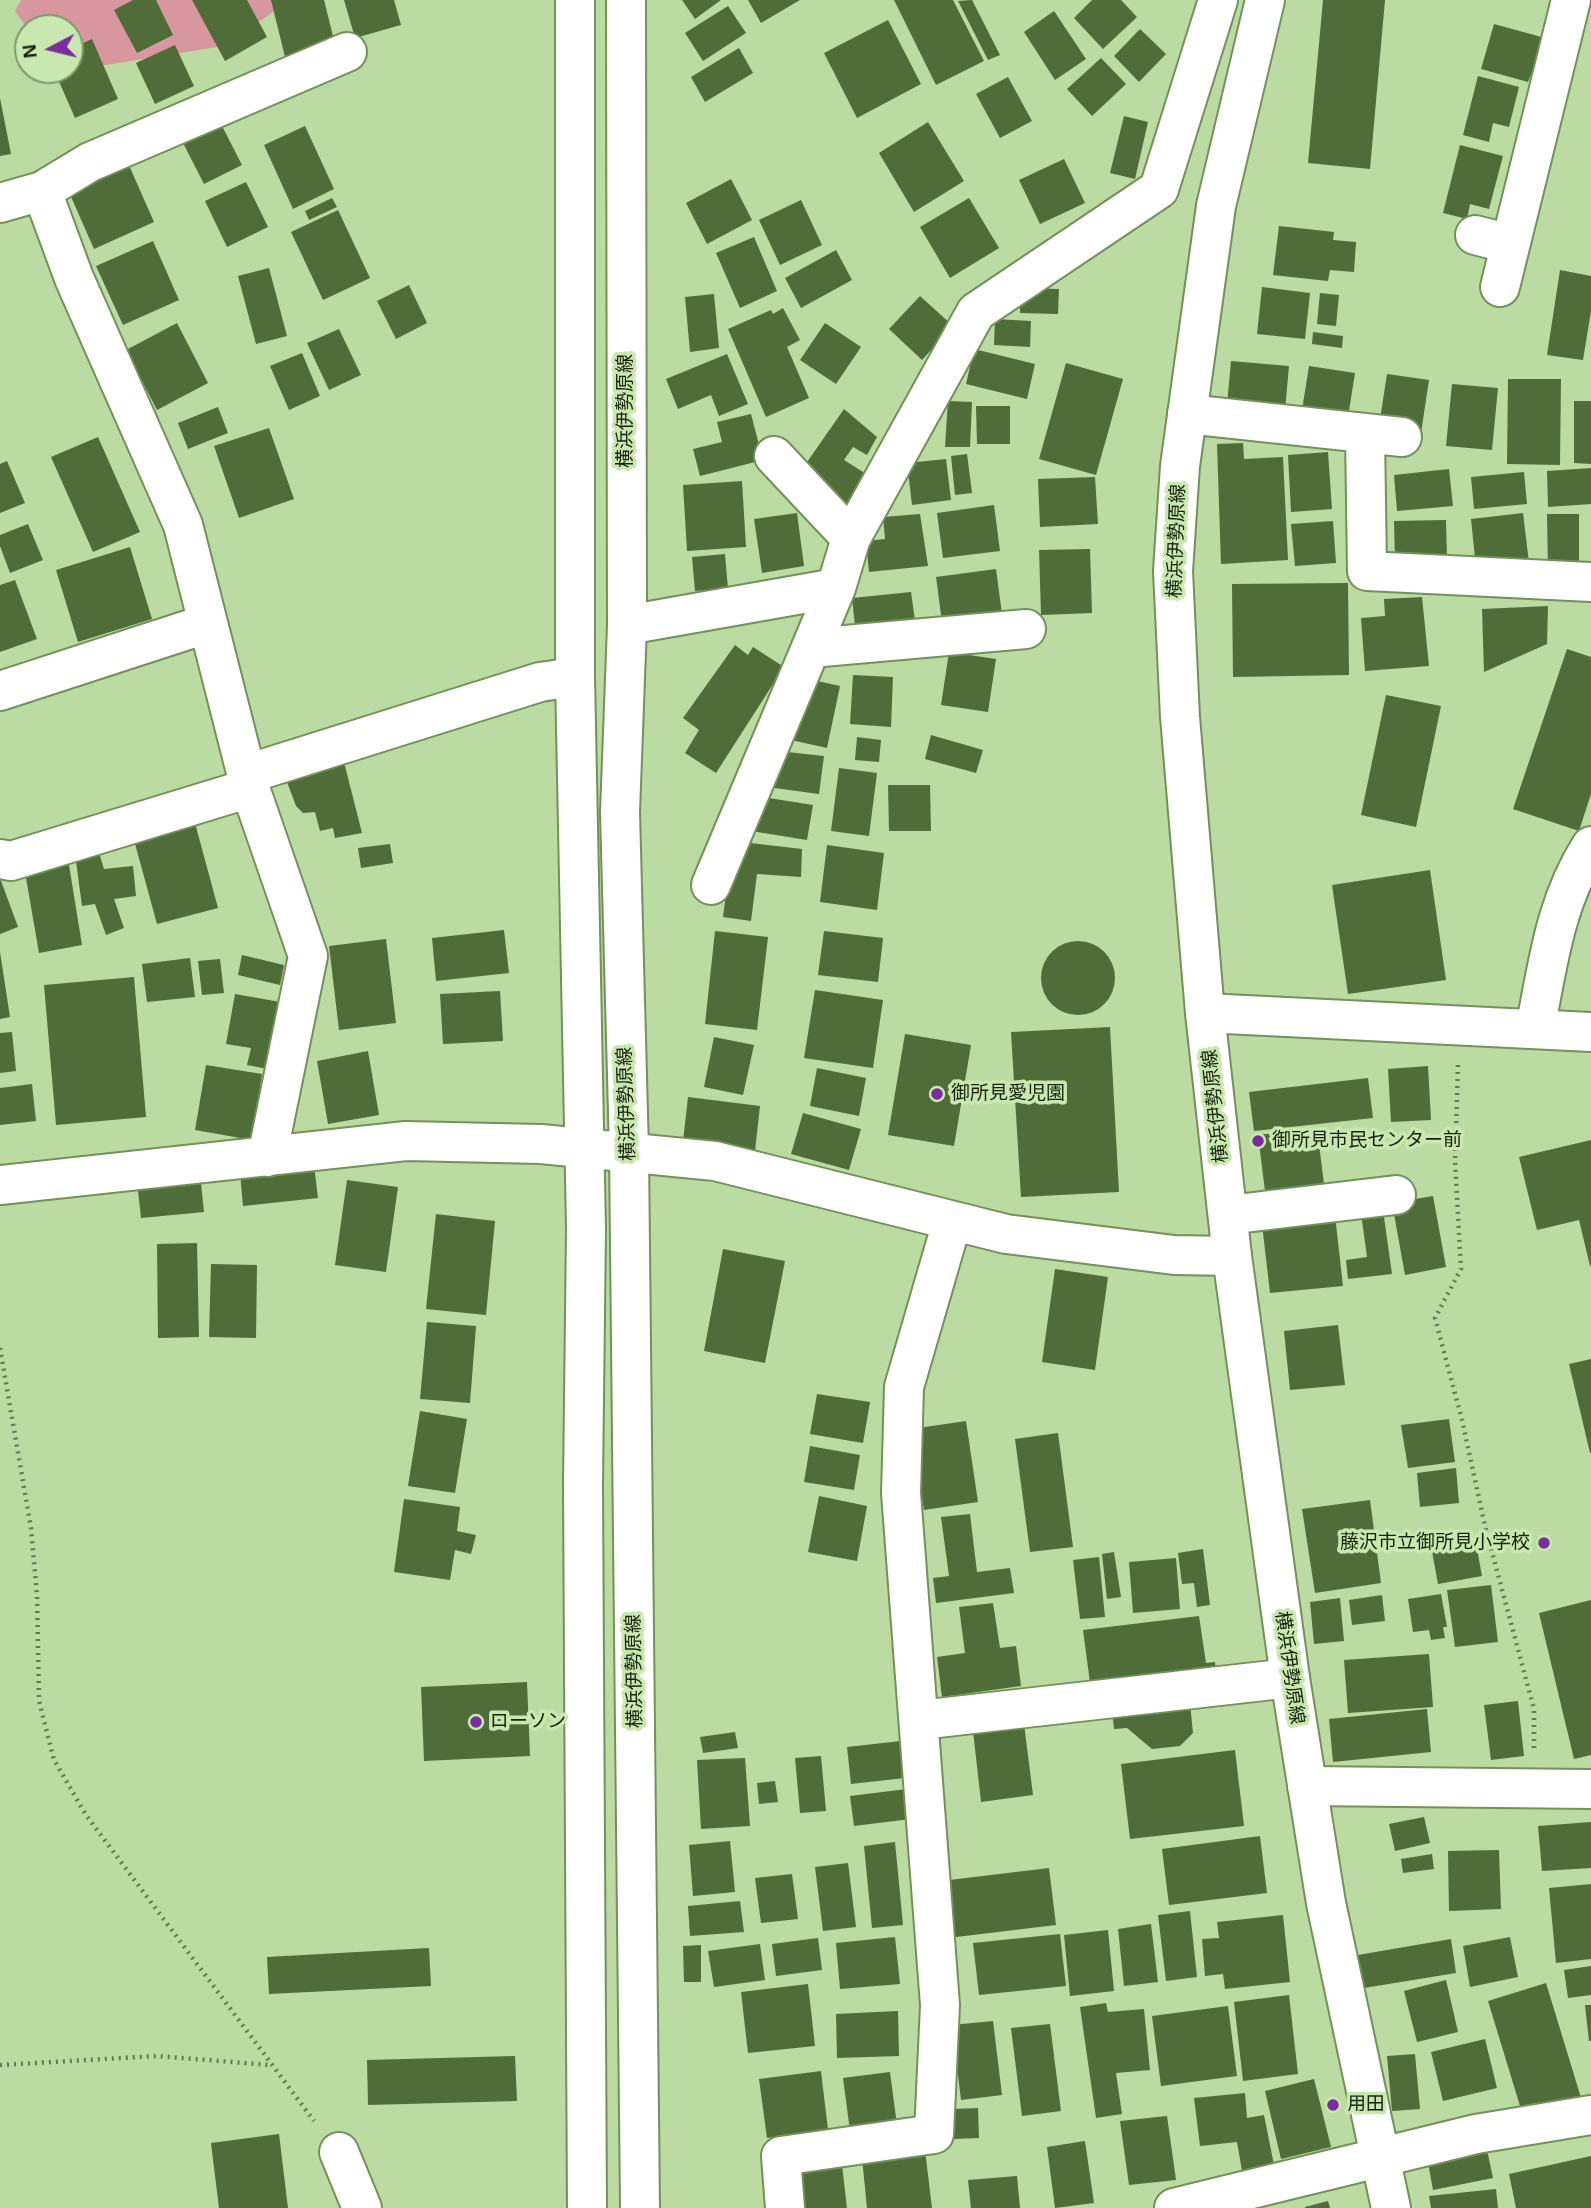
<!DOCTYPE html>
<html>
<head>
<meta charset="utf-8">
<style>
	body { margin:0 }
	#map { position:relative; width:1591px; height:2208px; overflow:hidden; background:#bbdba2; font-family:Arial,sans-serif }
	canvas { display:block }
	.north { position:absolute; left:14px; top:14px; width:70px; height:70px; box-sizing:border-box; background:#c8e8af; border:2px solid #81986d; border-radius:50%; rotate:263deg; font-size:19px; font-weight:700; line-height:28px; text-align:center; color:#16210b }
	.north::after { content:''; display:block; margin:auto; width:24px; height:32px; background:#792d9f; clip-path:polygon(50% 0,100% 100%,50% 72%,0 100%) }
</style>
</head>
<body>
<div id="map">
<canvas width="1591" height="2208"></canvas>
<div class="north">N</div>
</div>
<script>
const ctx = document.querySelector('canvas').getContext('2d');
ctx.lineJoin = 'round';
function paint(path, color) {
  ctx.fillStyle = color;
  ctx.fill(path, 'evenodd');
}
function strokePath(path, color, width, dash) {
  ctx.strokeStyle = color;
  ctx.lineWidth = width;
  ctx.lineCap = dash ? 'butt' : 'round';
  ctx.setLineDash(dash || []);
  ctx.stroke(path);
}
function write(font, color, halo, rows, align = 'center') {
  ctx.font = font + ' Arial,"Noto Sans JP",sans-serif';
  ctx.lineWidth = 7;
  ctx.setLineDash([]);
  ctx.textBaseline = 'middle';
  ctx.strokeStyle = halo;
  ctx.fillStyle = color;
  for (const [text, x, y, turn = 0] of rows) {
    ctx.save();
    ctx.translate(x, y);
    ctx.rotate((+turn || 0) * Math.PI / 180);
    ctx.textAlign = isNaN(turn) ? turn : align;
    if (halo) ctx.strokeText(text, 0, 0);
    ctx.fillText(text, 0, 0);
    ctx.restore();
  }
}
paint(new Path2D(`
	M21,0H291L223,46L106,65L70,63V28L28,29L15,11Z`), '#d8979e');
paint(new Path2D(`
	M133,0H156L173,35L137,53L114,10Z
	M192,0H247L267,37L225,61Z
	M271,0H324L336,48L286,61Z
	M344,0H394L401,25L355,38Z
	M682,0H721L695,19Z
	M748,0H800L761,23Z
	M894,0H953L984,61L936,85Z
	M972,0L1000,55L988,60L958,1Z
	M1092,0H1121L1137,17L1103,49L1074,18Z
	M1323,0H1385L1370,169L1308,163Z
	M728,6L746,33L703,61L685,33Z
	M1054,11L1086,59L1055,80L1024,32Z
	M888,20L921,84L857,118L824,53Z
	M1494,24L1545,38L1528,82L1481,69Z
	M1140,29L1166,54L1139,82L1114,56Z
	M92,39L118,99L75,118L54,70H70V49Z
	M175,45L194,86L155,104L136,63Z
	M739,48L753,73L705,102L691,77Z
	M1101,58L1126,84L1092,116L1067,89Z
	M1478,76L1519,87L1509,127L1493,123L1489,142L1463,135Z
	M1008,77L1032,121L1000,138L976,94Z
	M0,98L11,154L0,156Z
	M1124,116L1148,122L1135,179L1110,173Z
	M220,122L242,165L204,184L182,141Z
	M928,122L964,181L914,212L879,153Z
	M305,126L334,189L293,209L264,145Z
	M1460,145L1503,156L1489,209L1470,204L1467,219L1443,213Z
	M1064,159L1085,203L1040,224L1019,180Z
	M128,163L154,222L94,249L68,190Z
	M731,179L752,220L707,244L686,203Z
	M246,182L268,227L227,247L205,201Z
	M332,198L337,207L309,220L305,211Z
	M969,198L999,248L950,278L920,227Z
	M801,200L822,245L780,265L759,220Z
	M338,210L370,278L323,300L291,232Z
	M1279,226L1334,232L1333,240L1356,242L1354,272L1330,270L1328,281L1273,275Z
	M754,237L777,291L740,308L716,253Z
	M153,241L179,300L123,325L96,266Z
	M836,250L852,280L801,308L785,278Z
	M269,268L287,336L256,344L238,276Z
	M1560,270L1591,276V311L1583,360L1547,355Z
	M409,285L427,323L396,339L377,301Z
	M1262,287L1310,293L1305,339L1257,334Z
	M1020,288L1059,289L1058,314L1020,313Z
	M1320,293L1339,295L1336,326L1317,324Z
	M714,294L719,348L690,352L685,297Z
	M920,296L953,326L922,360L889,329Z
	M783,308L800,340L787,347L809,398L766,417L728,329L771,310L773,314Z
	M995,319L1031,321L1030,347L994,345Z
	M177,323L208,383L157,410L126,350Z
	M825,323L861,347L836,384L800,360Z
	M339,329L361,375L329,390L307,343Z
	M1313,332L1343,336L1342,348L1312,344Z
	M974,349L1035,364L1027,399L966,384Z
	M302,353L320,396L289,410L270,366Z
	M727,354L748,404L719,416L711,395L678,409L666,379Z
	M1231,361L1289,366L1285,410L1227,405Z
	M1066,363L1123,379L1096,475L1039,459Z
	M1309,366L1355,373L1348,417L1302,410Z
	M1387,374L1429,380L1421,433L1379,426Z
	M1508,379H1561L1560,465L1507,464Z
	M1452,384L1498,388L1492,450L1446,446Z
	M948,401L972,402L970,447H945Z
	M1574,401H1591V464L1574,463Z
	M976,406H1010V444H977Z
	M218,407L228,433L188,449L178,423Z
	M844,409L877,437L867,455L853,447L844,460L871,477L851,508L809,481L815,471L805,465Z
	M751,414L763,460L700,476L693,449L722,442L717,422Z
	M269,428L294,499L239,518L214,446Z
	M98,437L140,532L93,552L51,457Z
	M1243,443L1244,459L1283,457L1288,560L1221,564L1217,444Z
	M1328,452L1332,509L1291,512L1288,455Z
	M967,454L972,493L955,495L951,456Z
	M946,459L951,500L912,505L907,463Z
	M7,461L25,503L0,513V464Z
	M1591,468V504L1548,507L1547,471Z
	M1449,469L1453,506L1397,511L1394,475Z
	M1524,472L1527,504L1474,509L1471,477Z
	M1095,477L1098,524L1040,527L1038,479Z
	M742,481L746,547L687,551L683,485Z
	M994,505L1000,551L943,558L937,513Z
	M797,513L804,566L762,573L754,519Z
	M1523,513L1529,563L1476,568L1471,519Z
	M920,514L928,566L869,572L866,541L885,539L883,517Z
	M1547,514H1579V571L1548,572Z
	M1446,520L1447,559L1395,561L1394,521Z
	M1333,521L1336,563L1295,566L1291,524Z
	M28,524L43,560L10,573L0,546V535Z
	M130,547L152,619L78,642L56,570Z
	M1090,549L1092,613L1041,615L1039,550Z
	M725,554L728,589L695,591L692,557Z
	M996,569L1002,614L942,622L936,577Z
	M15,580L37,639L0,652V585Z
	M1348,583L1349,675L1233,677L1232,584Z
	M911,592L916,628L856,635L852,598Z
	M1422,597L1429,666L1365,671L1361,618L1385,616L1384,599Z
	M1548,606L1547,644L1484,672L1482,609Z
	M735,645L748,655L753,647L784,667L716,773L685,753L699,730L683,718Z
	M1567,649L1591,657V794L1579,831L1513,809Z
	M949,652L996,659L988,712L941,705Z
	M853,675L893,677L891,727L850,724Z
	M804,678L840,686L827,748L791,740Z
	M1386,695L1441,706L1416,827L1361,815Z
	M931,735L983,750L976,773L925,759Z
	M857,737L881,740L879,762L855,760Z
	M778,751L824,756L819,794L774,788Z
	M343,758L362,833L335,838L333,828L320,831L315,812L303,813L296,806L284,774Z
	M839,768L877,773L869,836L831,831Z
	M888,785H930L931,831H889Z
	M756,796L813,805L807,840L751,831Z
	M195,823L218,908L157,924L134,840Z
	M733,841L802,849L801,877L757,874L751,921L723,917Z
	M96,843L104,869L133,866L136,896L114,899L124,928L106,935L95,904L82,906L74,846Z
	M390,844L393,863L361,868L358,848Z
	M827,845L884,853L877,910L820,902Z
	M69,865L82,945L39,953L25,872Z
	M1430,870L1446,980L1348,994L1332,885Z
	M0,878L18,927L0,934Z
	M504,930L509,973L436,981L432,938Z
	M715,931L768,937L757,1030L705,1024Z
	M824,931L883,938L878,982L818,975Z
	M386,939L396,1023L339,1030L329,946Z
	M1041 978a37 37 0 1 1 74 0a37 37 0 1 1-74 0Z
	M0,952L10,1017L0,1019Z
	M242,955L284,965L280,985L238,975Z
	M190,958L195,997L147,1002L142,964Z
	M220,959L224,993L202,995L198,961Z
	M134,977L146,1117L56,1125L44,985Z
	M815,990L883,1000L873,1068L804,1058Z
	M500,991L503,1041L443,1044L440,994Z
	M235,994L286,1003L273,1070L247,1065L251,1048L226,1044Z
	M1110,1027L1119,1192L1021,1197L1011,1032Z
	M12,1032L16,1071L0,1073V1033Z
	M905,1034L971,1045L954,1146L888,1135Z
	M714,1037L754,1045L743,1095L704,1087Z
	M368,1051L379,1115L328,1124L317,1061Z
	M206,1065L262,1074L252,1140L195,1130Z
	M1428,1066L1431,1120L1391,1122L1388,1069Z
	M817,1068L866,1078L859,1116L810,1106Z
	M1368,1078L1373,1118L1254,1131L1249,1092Z
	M32,1084L36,1121L0,1125V1088Z
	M688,1097L760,1106L755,1151L683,1141Z
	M803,1113L861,1129L849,1170L791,1154Z
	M1317,1128L1325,1192L1266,1199L1258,1135Z
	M1591,1140V1266H1590L1579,1220L1537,1230L1519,1157Z
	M314,1165L318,1198L243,1206L240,1173Z
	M200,1174L204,1212L141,1218L137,1181Z
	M347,1180L398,1187L386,1272L335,1265Z
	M1433,1196L1446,1267L1405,1275L1392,1203Z
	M1383,1210L1392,1274L1348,1279L1346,1260L1367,1257L1361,1213Z
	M436,1214L495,1221L486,1315L426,1309Z
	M1335,1215L1343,1286L1270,1293L1262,1224Z
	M197,1243L199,1337L158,1338L157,1244Z
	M723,1249L785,1261L765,1363L704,1351Z
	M211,1264L257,1265L256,1338L209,1337Z
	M1055,1269L1108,1277L1095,1370L1042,1362Z
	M427,1322L476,1326L470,1403L420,1399Z
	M1338,1325L1345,1385L1290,1390L1284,1331Z
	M1591,1359V1453H1590L1569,1364Z
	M817,1394L870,1402L863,1443L810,1434Z
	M420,1411L467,1419L455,1493L408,1486Z
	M1449,1419L1455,1462L1408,1468L1401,1425Z
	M966,1421L978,1502L924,1510L911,1429Z
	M1058,1433L1073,1547L1030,1552L1015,1439Z
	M810,1446L860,1455L854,1490L804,1482Z
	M1456,1468L1459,1503L1420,1507L1417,1473Z
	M819,1496L867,1506L857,1561L808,1552Z
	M404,1499L460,1507L457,1531L476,1535L471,1554L455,1550L450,1580L394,1572Z
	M1370,1500L1381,1583L1315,1593L1302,1509Z
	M970,1514L977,1572L1010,1568L1014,1593L936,1603L933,1578L949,1576L941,1517Z
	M1475,1538L1482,1576L1438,1584L1431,1546Z
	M1203,1549L1210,1605L1197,1607L1194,1583L1182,1584L1178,1553Z
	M1114,1552L1121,1597L1107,1599L1102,1554Z
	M1099,1557L1105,1617L1080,1619L1073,1560Z
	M1176,1558L1180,1609L1133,1613L1129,1562Z
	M1491,1585L1498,1642L1455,1647L1447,1590Z
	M1441,1594L1447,1627H1443L1445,1638L1431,1640L1429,1630L1413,1632L1408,1599Z
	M1382,1595L1385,1621L1352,1625L1349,1600Z
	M1340,1598L1344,1641L1314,1644L1310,1602Z
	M1591,1600V1755L1574,1759L1539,1613Z
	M993,1603L1000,1648L1016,1646L1021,1686L942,1697L937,1657L965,1653L959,1607Z
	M1199,1616L1206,1663L1215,1662L1217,1680L1091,1690L1083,1630Z
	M1429,1654L1433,1707L1348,1713L1344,1660Z
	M527,1682L530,1756L424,1761L421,1687Z
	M1189,1693L1193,1733L1180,1746L1152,1749L1127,1728L1114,1729L1111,1702Z
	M1518,1701L1524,1756L1491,1760L1484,1705Z
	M1427,1709L1431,1752L1333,1762L1329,1719Z
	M1023,1716L1033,1795L981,1802L972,1722Z
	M735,1732L738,1748L703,1753L700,1737Z
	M901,1741L905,1778L851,1784L847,1747Z
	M1235,1750L1244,1826L1130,1839L1121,1764Z
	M821,1756L826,1811L800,1813L795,1758Z
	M745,1758L750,1826L701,1829L697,1760Z
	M775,1781L778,1802L759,1804L757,1783Z
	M907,1789L911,1819L854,1826L850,1796Z
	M1424,1817L1430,1843L1395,1851L1389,1824Z
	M1591,1822V1868L1542,1871L1538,1826Z
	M1260,1836L1267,1893L1169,1905L1162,1849Z
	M730,1841L735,1892L693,1896L689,1845Z
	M895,1842L903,1925L872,1928L864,1846Z
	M1499,1850L1501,1909L1449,1911L1448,1851Z
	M1432,1854L1434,1869L1403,1873L1401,1859Z
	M848,1863L856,1927L823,1931L815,1867Z
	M1049,1868L1056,1925L948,1938L941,1881Z
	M792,1874L798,1919L761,1923L755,1878Z
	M1591,1884V1959L1556,1963L1549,1888Z
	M740,1901L744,1932L690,1936L688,1906Z
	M1190,1911L1197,1977L1166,1981L1158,1915Z
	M1283,1915L1290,1982L1225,1989L1223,1974L1205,1976L1202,1939L1219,1938L1217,1922Z
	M1151,1924L1158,1982L1124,1986L1118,1929Z
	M1108,1930L1114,1991L1070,1996L1064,1935Z
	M1060,1934L1066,1986L979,1995L973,1943Z
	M895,1937L900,1984L840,1989L836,1943Z
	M1510,1937L1518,1977L1470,1987L1463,1946Z
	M818,1938L822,1970L776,1976L772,1944Z
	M1451,1939L1456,1973L1364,1988L1358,1955Z
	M760,1944L765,1980L714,1987L708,1951Z
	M701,1945V1982H684L683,1946Z
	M429,1948L431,1986L269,1994L267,1957Z
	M1591,1966V1995L1568,1998L1564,1970Z
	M1446,1980L1458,2032L1417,2042L1404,1991Z
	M1546,1983L1582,2101L1524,2119L1488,2001Z
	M808,1984L815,2046L748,2053L741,1992Z
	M1289,1995L1298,2074L1243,2081L1234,2002Z
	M1106,2003L1108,2012L1144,2009L1150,2070L1116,2073L1122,2114L1096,2118L1080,2007Z
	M1585,2005H1591V2041H1589Z
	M1228,2006L1237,2076L1161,2086L1152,2016Z
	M898,2011L899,2056L837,2058L836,2014Z
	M993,2021L1002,2095L961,2100L952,2025Z
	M1050,2024L1061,2111L1022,2116L1011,2028Z
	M1485,2039L1497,2088L1443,2101L1431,2052Z
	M1415,2054L1420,2109L1392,2111L1387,2056Z
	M515,2056L517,2101L368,2105L367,2060Z
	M821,2071L828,2130L767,2138L759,2079Z
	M890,2072L897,2125L850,2131L843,2078Z
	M1314,2079L1331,2147L1281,2159L1265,2091Z
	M1245,2093L1247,2118L1264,2115L1274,2165L1242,2171L1237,2142L1200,2146L1194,2098Z
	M978,2108L979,2138L953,2139L952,2109Z
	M1167,2116L1176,2180L1129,2185L1120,2121Z
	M279,2134L288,2208H219L211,2143Z
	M1085,2141L1094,2203L1055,2208L1047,2147Z
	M1486,2145L1493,2178L1433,2190L1427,2157Z
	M925,2150L932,2208H867L862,2158Z
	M841,2156L847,2208H798L792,2162Z
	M1591,2156V2208H1516L1509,2174Z
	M1017,2176L1020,2208H971L968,2180Z
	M1496,2189L1498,2208H1431L1429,2196Z
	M1328,2201L1330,2208H1305V2207Z`), '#506c38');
const minor = new Path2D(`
	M42,191L74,278L183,525L250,788L308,956L267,1157
	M0,203L42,191L90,162L347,52
	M1475,235L1510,244
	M1500,287L1571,0
	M1187,414L1402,437
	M1365,433L1367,571L1591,582
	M774,456L851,538
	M627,625L836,588
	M811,648L1026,629
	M0,691L206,624
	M247,774L540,682L575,677
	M0,859L11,861L250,788
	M711,885L836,588L851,538L976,312L1159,189L1218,0
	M1205,1013L1591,1032
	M1535,1029C1548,964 1555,902 1591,846
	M0,1185L406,1141L541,1144L715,1161L1006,1234L1174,1255L1232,1256
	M1228,1215L1396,1195
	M920,1720L1290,1678
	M1307,1786L1591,1789
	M339,2152L362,2208
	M785,2208L781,2156L934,2134L940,2005L901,1493L904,1387L952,1222
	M1174,2208L1476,2134L1591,2115`);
const major = new Path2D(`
	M575,0V677L586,1228L583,1484L587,2208
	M626,0L627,625L620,812L629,1151L640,2208
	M1265,0L1216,206L1180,466L1173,571L1180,717L1205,1013L1232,1256L1290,1678L1326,1903L1391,2208`);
strokePath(minor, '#73915b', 42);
strokePath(major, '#73915b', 42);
strokePath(new Path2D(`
	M1458,1065L1455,1161L1461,1269L1435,1318L1462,1420L1485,1526L1534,1709V1748
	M0,1348L31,1528L37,1595L39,1701L54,1760L86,1815L314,2121
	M0,2065L157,2056L270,2065`), '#647952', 4.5, [2, 5]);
strokePath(minor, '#fff', 38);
strokePath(major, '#fff', 38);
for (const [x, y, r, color] of [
	[937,1094,7,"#792d9f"],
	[1258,1141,7,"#792d9f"],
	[1544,1543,7,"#792d9f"],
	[476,1722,7,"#792d9f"],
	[1333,2105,7,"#792d9f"]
]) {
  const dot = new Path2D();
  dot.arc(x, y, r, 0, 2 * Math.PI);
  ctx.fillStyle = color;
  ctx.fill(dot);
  strokePath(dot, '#c8e8af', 2.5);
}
write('19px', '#16210b', '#c8e8af', [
	["横浜伊勢原線",626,411,-90],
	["横浜伊勢原線",1177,541,-88],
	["横浜伊勢原線",627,1104,-92],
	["横浜伊勢原線",1216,1106,-96],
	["横浜伊勢原線",1289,1668,82],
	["横浜伊勢原線",635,1671,-91]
]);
write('19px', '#16210b', '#c8e8af', [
	["御所見愛児園",951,1094],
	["御所見市民センター前",1272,1141],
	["藤沢市立御所見小学校",1530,1543,"right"],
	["ローソン",490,1722],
	["用田",1347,2105]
], 'left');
</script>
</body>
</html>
